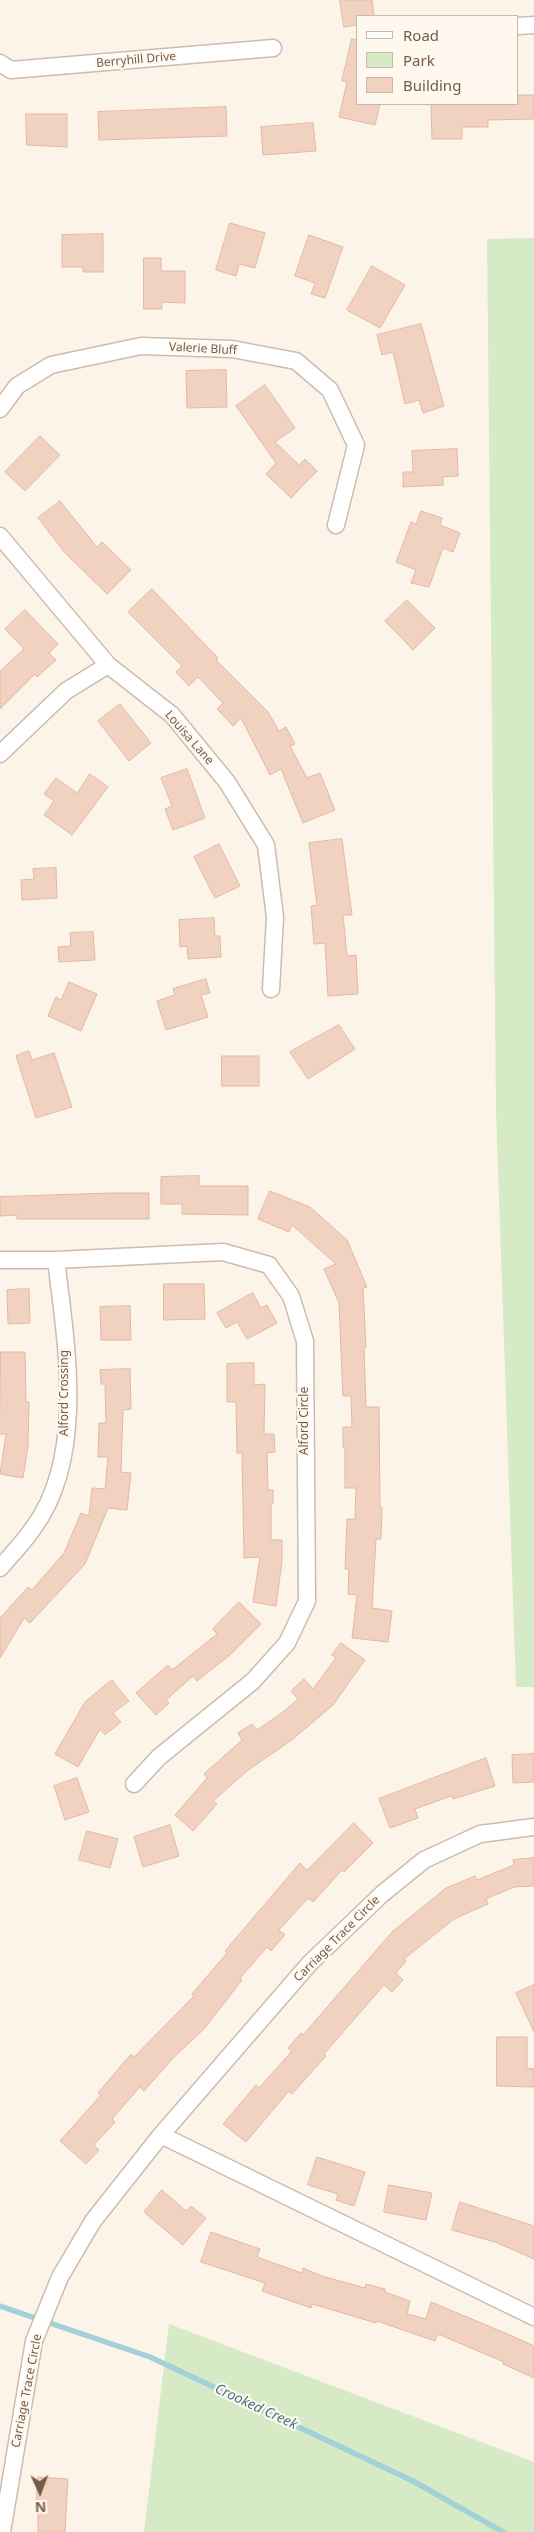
<!DOCTYPE html>
<html>
<head>
<meta charset="utf-8">
<style>
	body { margin:0 }
	#map { position:relative; width:534px; height:2532px; overflow:hidden; background:#fcf4e8; font-family:"Noto Sans",sans-serif }
	canvas { display:block }
	.legend { position:absolute; left:356px; top:15px; width:162px; height:90px; box-sizing:border-box; background:#fff8ee; border:1px solid #c8b9ad; margin:0; padding:6px 9px; list-style:none; font-size:15px; color:#765a4c }
	.legend li { display:flex; align-items:center; gap:10px; height:25px }
	.legend b { width:25px; border:1px solid #c8b9ad }
	.north { position:absolute; left:15px; top:2467px; width:50px; height:50px; -webkit-text-stroke:4px #fff8ee; paint-order:stroke; rotate:178deg; font-size:14px; font-weight:700; line-height:20px; text-align:center; color:#765a4c }
	.north::after { content:''; display:block; margin:auto; width:18px; height:22px; background:#765a4c; clip-path:polygon(50% 0,100% 100%,50% 72%,0 100%) }
</style>
</head>
<body>
<div id="map">
<canvas width="534" height="2532"></canvas>
<ul class="legend">
<li><b style="height:6px;background:#fff"></b>Road</li>
<li><b style="height:14px;background:#d6eac6"></b>Park</li>
<li><b style="height:14px;background:#f1d2c0"></b>Building</li>
</ul>
<div class="north">N</div>
</div>
<script>
const ctx = document.querySelector('canvas').getContext('2d');
ctx.lineJoin = 'round';
function paint(path, color) {
  ctx.fillStyle = color;
  ctx.fill(path, 'evenodd');
}
function strokePath(path, color, width, dash) {
  ctx.strokeStyle = color;
  ctx.lineWidth = width;
  ctx.lineCap = dash ? 'butt' : 'round';
  ctx.setLineDash(dash || []);
  ctx.stroke(path);
}
function write(font, color, halo, rows, align = 'center') {
  ctx.font = font + ' "Noto Sans",sans-serif';
  ctx.lineWidth = 4.5;
  ctx.setLineDash([]);
  ctx.textBaseline = 'middle';
  ctx.strokeStyle = halo;
  ctx.fillStyle = color;
  for (const [text, x, y, turn = 0] of rows) {
    ctx.save();
    ctx.translate(x, y);
    ctx.rotate((+turn || 0) * Math.PI / 180);
    ctx.textAlign = isNaN(turn) ? turn : align;
    if (halo) ctx.strokeText(text, 0, 0);
    ctx.fillText(text, 0, 0);
    ctx.restore();
  }
}
paint(new Path2D(`
	M534,238V1687H516L496,1111L487,239Z
	M169,2324L534,2462V2532H144Z`), '#d6eac6');
strokePath(new Path2D(`
	M0,2306L150,2357L413,2481L503,2532`), '#a2d1d8', 5.5);
const building = new Path2D(`
	M340,0H372L374,16H358V25L344,27Z
	M352,39L358,40V104H380L375,125L339,117L347,82L342,81Z
	M518,95H534V119L488,120V127H462V139H432L431,104H518Z
	M226,107L227,136L99,140L98,112Z
	M26,114H67V147L27,145Z
	M313,123L316,151L263,155L261,127Z
	M230,223L265,233L255,268L239,264L236,276L216,270Z
	M103,234V272H83V267H62V235Z
	M309,235L343,247L325,298L311,294L315,283L295,276Z
	M144,258H161V271H185V303L162,302V309H144Z
	M372,266L405,285L380,328L347,310Z
	M421,324L444,406L423,413L419,400L405,404L393,352L382,355L377,335Z
	M226,370L227,407L187,408L186,371Z
	M265,385L295,428L275,442L299,465L305,459L317,471L291,498L266,474L276,463L236,406Z
	M40,436L60,455L25,491L5,472Z
	M457,449L458,476L443,477V485L403,487V472H413L412,451Z
	M60,501L97,547L102,542L131,570L107,594L66,554L38,518Z
	M421,511L442,518L440,525L460,533L453,552L443,548L429,587L411,583L416,570L396,562L411,522L416,524Z
	M152,589L218,658L216,660L268,712L279,731L286,727L295,744L290,746L307,778L320,773L335,810L303,823L281,769L270,775L241,718L233,726L217,709L223,703L198,677L189,686L176,672L182,666L128,612Z
	M407,600L435,628L413,650L385,621Z
	M25,610L58,644L49,653L56,660L37,677L35,674L0,709V671L24,649L5,629Z
	M120,704L151,743L129,761L98,721Z
	M187,769L205,818L173,830L165,809L172,806L161,778Z
	M90,774L108,787L72,835L44,815L54,801L44,794L56,778L77,793Z
	M342,839L352,915H343L347,956L356,955L358,994L328,996L325,943L314,944L311,906L317,905L309,843Z
	M219,844L240,886L215,898L194,857Z
	M56,868L57,898L22,900L21,880L34,879L33,869Z
	M214,918L215,936H220L221,957L188,959L187,946L180,947L179,920Z
	M93,932L95,960L59,962L58,947L71,946L70,933Z
	M206,979L210,993L201,995L208,1017L166,1030L157,1001L175,995L173,989Z
	M69,982L97,994L81,1031L48,1016L56,997L61,1000Z
	M339,1025L355,1049L308,1079L290,1052Z
	M29,1051L32,1060L54,1053L72,1107L36,1118L16,1056Z
	M222,1056H259V1086H222Z
	M199,1176V1186H248V1215L182,1214V1204H161V1177Z
	M270,1191L310,1207L347,1240L367,1287L363,1288L366,1347H364L366,1407H379L380,1507L382,1508L381,1539H376L372,1608L392,1611L388,1642L352,1638L357,1595L348,1594L349,1569H345L347,1519H355L356,1488H345V1447H343V1427H352L351,1396H343L339,1303L324,1269L336,1264L292,1225L289,1232L258,1219Z
	M111,1193H149V1219H17V1215L0,1216V1197Z
	M164,1284H204L205,1319L164,1320Z
	M29,1289L30,1323L8,1324L7,1290Z
	M253,1293L261,1308L267,1305L277,1323L247,1339L237,1322L226,1328L217,1313Z
	M130,1306L131,1340H101L100,1307Z
	M1,1352H25L26,1402H29L28,1446L23,1478L0,1474L6,1434H0Z
	M254,1363V1385L265,1384L264,1434H274L275,1452L267,1453L268,1490H273V1504H271V1540H282V1561L276,1606L253,1602L260,1557L244,1558L242,1453H237L236,1402H227V1364Z
	M130,1369L131,1409L123,1410L121,1472L131,1473L127,1510L108,1508L85,1564L30,1623L24,1618L0,1658V1618L28,1587L32,1590L64,1553L81,1513L89,1516L92,1488L105,1489L108,1457H98L99,1423H106L105,1384H101L100,1370Z
	M239,1602L261,1624L230,1655L197,1681L193,1676L166,1700L169,1703L156,1715L136,1693L168,1665L172,1670L217,1634L213,1629Z
	M341,1643L365,1660L333,1705L293,1739L247,1771L213,1801L217,1804L193,1831L175,1815L207,1778L204,1774L242,1740L238,1733L252,1724L257,1730L283,1712L298,1699L291,1691L304,1679L313,1689L336,1658L332,1655Z
	M112,1680L129,1701L113,1713L121,1722L105,1735L100,1729L78,1767L55,1754L85,1702Z
	M534,1754V1782L513,1783L512,1755Z
	M486,1758L495,1786L453,1799L451,1796L415,1809L418,1818L390,1828L379,1799Z
	M77,1778L89,1812L65,1820L54,1786Z
	M354,1823L373,1843L344,1872L342,1870L313,1902L308,1898L279,1930L285,1935L271,1951L267,1947L240,1978L242,1980L204,2029L173,2058L144,2091L140,2087L112,2119L115,2122L94,2145L99,2150L86,2164L60,2141L101,2095L98,2093L131,2054L134,2057L194,1996L192,1994L227,1953L225,1951L300,1863L307,1870Z
	M170,1825L179,1856L143,1867L134,1837Z
	M87,1831L118,1839L110,1868L79,1860Z
	M534,1858V1886L514,1887L486,1899L488,1904L454,1919L404,1959L406,1961L396,1973L403,1980L392,1992L384,1985L324,2054L326,2056L292,2094L289,2091L246,2142L223,2124L256,2085L259,2088L292,2051L288,2048L301,2033L303,2035L392,1932L446,1888L475,1876L477,1880L514,1865L513,1860Z
	M534,1985V2032L516,1993Z
	M497,2037H527V2068L534,2069V2087L497,2086Z
	M317,2157L365,2172L354,2206L336,2200L338,2194L308,2185Z
	M389,2185L432,2193L426,2220L384,2212Z
	M162,2190L186,2211L191,2206L206,2218L183,2245L144,2212Z
	M460,2202L534,2226V2259L495,2242L452,2230Z
	M211,2232L260,2249L257,2257L302,2273L303,2268L322,2276L365,2288L366,2284L385,2289V2292L410,2301L407,2314L426,2319L431,2302L510,2335L534,2346V2378L503,2364L504,2362L438,2334L435,2341L377,2321L376,2323L312,2304L311,2308L262,2291L265,2283L201,2262Z
	M38,2477L68,2479L65,2532H38V2511H36Z`);
paint(building, '#f1d2c0');
strokePath(building, '#e4b8a0', 1);
const street = new Path2D(`
	M518,26L534,25
	M0,63L11,70L273,48
	M0,409L17,386L51,365L141,346L232,349L296,361L330,390L356,445L336,525
	M0,536L108,665L172,715L227,782L266,845L275,917L271,989
	M0,754L66,691L108,665
	M0,1260H56L223,1252L269,1265L291,1296L305,1341L307,1601L287,1643L253,1681L159,1757L134,1784
	M0,1568C11,1555 24,1542 34,1527C86,1456 66,1342 56,1260
	M161,2135L534,2317
	M2,2532L34,2341L60,2277L93,2221L161,2135L310,1963L382,1894L424,1860L480,1834L534,1827`);
strokePath(street, '#cebbae', 19);
strokePath(street, '#fff', 16);
write('12px', '#765a4c', '#fff8ee', [
	["Berryhill Drive",136,60,-5],
	["Valerie Bluff",203,349,3],
	["Louisa Lane",189,738,49],
	["Alford Crossing",65,1393,-90],
	["Alford Circle",305,1421,-90],
	["Carriage Trace Circle",337,1939,-45],
	["Carriage Trace Circle",27,2391,-79]
]);
write('italic 14px', '#437982', '#fff8ee', [
	["Crooked Creek",256,2407,25]
]);
</script>
</body>
</html>
